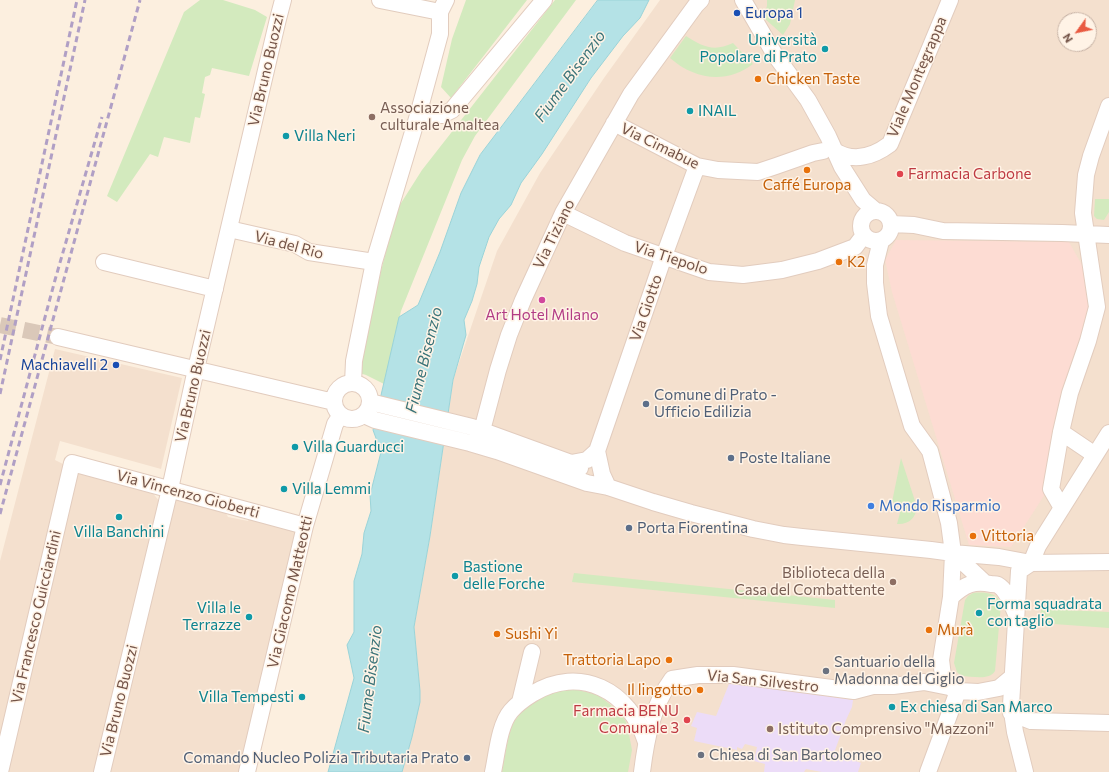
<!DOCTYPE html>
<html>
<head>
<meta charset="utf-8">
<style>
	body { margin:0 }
	#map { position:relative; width:1109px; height:772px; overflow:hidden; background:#fcefdf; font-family:Commissioner,sans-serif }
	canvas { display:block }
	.north { position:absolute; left:1057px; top:12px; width:40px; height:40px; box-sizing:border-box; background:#fff3e6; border:1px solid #c7b3a6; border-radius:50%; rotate:237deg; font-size:11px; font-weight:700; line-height:16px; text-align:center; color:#735347 }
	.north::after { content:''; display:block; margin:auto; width:14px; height:18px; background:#e95a41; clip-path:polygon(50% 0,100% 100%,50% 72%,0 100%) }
</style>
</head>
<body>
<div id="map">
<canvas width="1109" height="772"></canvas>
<div class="north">N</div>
</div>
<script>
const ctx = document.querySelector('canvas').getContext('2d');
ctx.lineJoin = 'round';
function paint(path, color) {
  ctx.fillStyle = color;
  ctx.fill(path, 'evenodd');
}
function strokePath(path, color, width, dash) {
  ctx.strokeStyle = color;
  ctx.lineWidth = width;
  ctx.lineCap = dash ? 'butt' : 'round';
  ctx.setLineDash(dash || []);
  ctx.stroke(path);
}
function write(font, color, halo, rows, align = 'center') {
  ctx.font = font + ' Commissioner,sans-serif';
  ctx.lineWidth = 3;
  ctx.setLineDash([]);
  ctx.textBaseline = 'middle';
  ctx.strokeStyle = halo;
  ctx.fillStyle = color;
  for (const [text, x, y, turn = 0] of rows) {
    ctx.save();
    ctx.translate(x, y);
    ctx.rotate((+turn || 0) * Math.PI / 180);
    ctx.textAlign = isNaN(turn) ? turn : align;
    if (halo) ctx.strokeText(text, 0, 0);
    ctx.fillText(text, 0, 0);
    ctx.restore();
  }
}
paint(new Path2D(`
	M660,0H1109V772H402L412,737L420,691L414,627L430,536L453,380L497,251L540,173L604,78ZM1065,20H1089V44H1065Z
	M55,349L182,378L161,469L60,441L55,460L65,465L0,742V561Z
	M74,469L149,488L159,501L97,772H5Z
	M173,494L223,508L228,517L248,521L251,513L294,526L296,535L239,772H105Z`), '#f4e0ce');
paint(new Path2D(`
	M896,240L1069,242L1087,274L1094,307L1045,494L1011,547L969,545L892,292L885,260Z`), '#fddcd3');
paint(new Path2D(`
	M729,684L790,690L853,700L852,707L846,720L834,753L861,763L858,772H822L806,769L804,772H764L765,764L754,761L757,747L745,744L742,749L737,747V750L694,741L697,728L691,726L697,712L716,716Z`), '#ecdcf8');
paint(new Path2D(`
	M200,0H223L255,10L267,17L249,76L212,68L210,75L205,77L202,93L205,94L200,118L195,117L190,143L164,137L158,157L150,154L117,202L107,196L184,12Z
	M466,0H527L451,98L441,87L452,39Z
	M555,0H576L475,136L462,160L401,311L384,384L366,375L359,373L378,283L396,211L422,170Z
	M767,0H795L790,24L783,35L763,17L767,6Z
	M686,36C703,47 714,52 733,43L753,64C727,84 695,80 670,58Z
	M1095,199H1109V212L1104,220L1097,219L1094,216Z
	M901,458L917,507C916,518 908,525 897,524L902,505L892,502Z
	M574,573L835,600V608L572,582Z
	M973,593C983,592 998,592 1001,604L995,671C989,681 972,676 961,676L957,672L954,663L965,600L968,596Z
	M1041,609L1109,612V628L1040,623Z
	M574,689L598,695L621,713L627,724L632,750L628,772H502C505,757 507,740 512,726C514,721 519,715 523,711C539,697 554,691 574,689Z`), '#d3eabe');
const water = new Path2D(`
	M598,0H649L640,18L623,36L591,78L542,154L521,183L511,205L499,219L489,237L479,267L477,284L472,301L464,320L466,335L453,380L430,536L414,627L420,691V702L412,737L402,772H328L354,678L347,645L354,632V581L362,554L364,533L371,511L370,495L381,452L373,430L399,317L418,305L440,252L461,193L480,155Z`);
paint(water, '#b4e2e6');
strokePath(water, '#9ad3d8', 1);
strokePath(new Path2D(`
	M0,325L58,337`), '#dac8b9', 16, [16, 8]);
const minor = new Path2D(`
	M380,0L440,12
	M743,0L775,55L808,100L828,136L842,167L863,200L876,211
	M418,115H442L452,110L544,0
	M614,123L697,166L718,170L758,172L776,166L813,153L823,151
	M835,151C854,163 874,156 890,144L950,0
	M861 226a15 15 0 1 1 30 0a15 15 0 1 1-30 0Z
	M563,213L625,243L709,272L743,275L782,270L818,261L855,247L864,235
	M891,224L914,225L943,231L1062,233L1109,235
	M229,229L295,244L309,252L374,262
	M881,241L875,265V283L879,316L912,426L930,451L949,523L953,553L951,597L941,660L943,676L949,687
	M104,262L215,289
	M58,337L334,402
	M353,383L354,361L374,262L418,115L440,34V12L446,0
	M334 401a18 18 0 1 1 36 0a18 18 0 1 1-36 0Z
	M370,402L472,427L571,463L580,468
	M364,415L375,420L470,443L497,451L587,483L608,487L653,502L691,513L753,529L784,535L802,537L931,550L953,553L999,557L1031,563L1109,562
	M480,430L484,423L498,370L509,335L523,300L563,213L631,94L696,5L701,0
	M1061,432L1095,455
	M597,451L602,474L608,487
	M571,463L587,460L597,451L664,256L697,166
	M1062,508L1051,489L1061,432L1070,393L1088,341L1097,307L1083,213L1086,175L1091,156L1109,106
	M953,553L984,582
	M1031,563L1038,546L1109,433
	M951,597C964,585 974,580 991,584C993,584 996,584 998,585C1007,590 1012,605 1016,614
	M520,702L532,652
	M1011,713L1031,721L1109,723
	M0,772L72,463L305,526
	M102,772L170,489L196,369L278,19L283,0
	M247,772L305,526L335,424L341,415
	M493,772C497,754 499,725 511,711C517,704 524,699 532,694C580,664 630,691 646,742
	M642,772C646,740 652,706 672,679L698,675H733L854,691L873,686H893L924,682L949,687L958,691L978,692L999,688L1011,678
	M928,772L958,691
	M1025,772L1015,732L1011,705L1019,571L1031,563`);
strokePath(minor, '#e2ccbe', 18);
strokePath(minor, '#fff', 16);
strokePath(new Path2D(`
	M0,360L77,0
	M0,394L85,0
	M0,485L55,280L102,117
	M0,514L140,0`), '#b09fc5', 3, [6, 4]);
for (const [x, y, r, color] of [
	[737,13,4,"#1a4fb4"],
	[825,49,4,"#0f9aa8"],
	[758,79,4,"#e8710a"],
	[690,111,4,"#0f9aa8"],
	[372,117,4,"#8d6e63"],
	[286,136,4,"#0f9aa8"],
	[807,170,4,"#e8710a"],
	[900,174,4,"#e0444e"],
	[839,262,4,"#e8710a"],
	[542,300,4,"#d1479c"],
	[116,365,4,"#1a4fb4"],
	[646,404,4,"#5c6f8a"],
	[295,447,4,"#0f9aa8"],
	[731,458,4,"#5c6f8a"],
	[284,489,4,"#0f9aa8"],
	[871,506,4,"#3f7fe0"],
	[119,517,4,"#0f9aa8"],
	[629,528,4,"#5c6f8a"],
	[973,536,4,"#e8710a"],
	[455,576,4,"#0f9aa8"],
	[893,582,4,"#8d6e63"],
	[979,613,4,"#0f9aa8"],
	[249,617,4,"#0f9aa8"],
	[929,630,4,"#e8710a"],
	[497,634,4,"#e8710a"],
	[669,660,4,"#e8710a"],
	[826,671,4,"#6b7280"],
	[700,690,4,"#e8710a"],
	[302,697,4,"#0f9aa8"],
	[892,707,4,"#0f9aa8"],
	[687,720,4,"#e0444e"],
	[770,729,4,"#8d6e63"],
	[701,755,4,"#6b7280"],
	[467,758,4,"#5c6f8a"]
]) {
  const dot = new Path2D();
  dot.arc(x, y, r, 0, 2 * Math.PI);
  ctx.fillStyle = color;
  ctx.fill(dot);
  strokePath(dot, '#fff3e6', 1.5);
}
write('15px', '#164399', '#fff3e6', [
	["Europa 1",745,13],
	["Machiavelli 2",108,365,"right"]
], 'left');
write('15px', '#0d838f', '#fff3e6', [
	["Università",817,40,"right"],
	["Popolare di Prato",817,57,"right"],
	["INAIL",698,111],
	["Villa Neri",294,136],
	["Villa Guarducci",303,447],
	["Villa Lemmi",292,489],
	["Villa Banchini",119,532,"center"],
	["Bastione",463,567],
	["delle Forche",463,584],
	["Forma squadrata",987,604],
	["con taglio",987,621],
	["Villa le",241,608,"right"],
	["Terrazze",241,625,"right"],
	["Villa Tempesti",294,697,"right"],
	["Ex chiesa di San Marco",900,707]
], 'left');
write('15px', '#735347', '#fff3e6', [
	["Via Bruno Buozzi",266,70,-77],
	["Viale Montegrappa",917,77,-67],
	["Via Cimabue",660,146,26],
	["Via Tiziano",554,234,-64],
	["Via del Rio",289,245,15],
	["Via Tiepolo",671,258,18],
	["Via Giotto",646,308,-71],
	["Via Bruno Buozzi",193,386,-77],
	["Via Vincenzo Gioberti",188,494,15],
	["Via Giacomo Matteotti",290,592,-77],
	["Via Francesco Guicciardini",36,617,-77],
	["Via San Silvestro",763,681,6],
	["Via Bruno Buozzi",119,701,-76]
]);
write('15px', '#c56008', '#fff3e6', [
	["Chicken Taste",766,79],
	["Caffé Europa",807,185,"center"],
	["K2",847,262],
	["Vittoria",981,536],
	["Murà",937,630],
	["Sushi Yi",505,634],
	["Trattoria Lapo",661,660,"right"],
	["Il lingotto",692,690,"right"]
], 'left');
write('15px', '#785e54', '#fff3e6', [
	["Associazione",380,108],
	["culturale Amaltea",380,125],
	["Biblioteca della",885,573,"right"],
	["Casa del Combattente",885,590,"right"],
	["Istituto Comprensivo \"Mazzoni\"",778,729]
], 'left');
write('15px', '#be3a42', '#fff3e6', [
	["Farmacia Carbone",908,174],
	["Farmacia BENU",679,711,"right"],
	["Comunale 3",679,728,"right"]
], 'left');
write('15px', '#b23c85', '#fff3e6', [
	["Art Hotel Milano",542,315]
]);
write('15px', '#4e5e75', '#fff3e6', [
	["Comune di Prato -",654,395],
	["Ufficio Edilizia",654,412],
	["Poste Italiane",739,458],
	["Porta Fiorentina",637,528],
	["Comando Nucleo Polizia Tributaria Prato",459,758,"right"]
], 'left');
write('15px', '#366cbe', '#fff3e6', [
	["Mondo Risparmio",879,506]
], 'left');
write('15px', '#5b616d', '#fff3e6', [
	["Santuario della",834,662],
	["Madonna del Giglio",834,679],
	["Chiesa di San Bartolomeo",709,755]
], 'left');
write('italic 16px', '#3b7479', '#fff3e6', [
	["Fiume Bisenzio",570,76,-54],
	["Fiume Bisenzio",424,360,-76],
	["Fiume Bisenzio",370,679,-83]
]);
</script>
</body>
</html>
